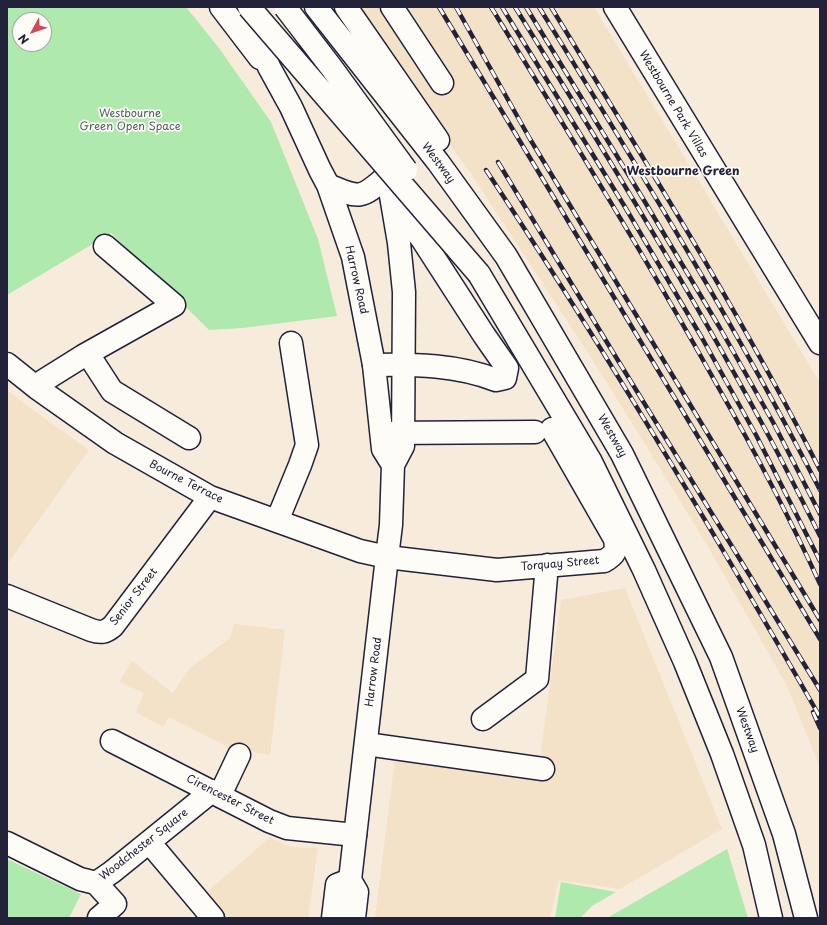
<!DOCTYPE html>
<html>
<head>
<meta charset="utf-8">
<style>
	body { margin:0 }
	#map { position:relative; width:827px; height:925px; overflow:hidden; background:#f7ecdb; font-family:"Playpen Sans",sans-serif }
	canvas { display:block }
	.frame { position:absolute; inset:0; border:8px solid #22223b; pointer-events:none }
	.north { position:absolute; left:12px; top:12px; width:40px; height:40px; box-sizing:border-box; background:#fdfcf7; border:1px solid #a5a5ac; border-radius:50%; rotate:230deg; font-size:11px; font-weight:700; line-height:16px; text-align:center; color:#22223b }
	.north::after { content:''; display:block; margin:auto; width:14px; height:18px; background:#d1495b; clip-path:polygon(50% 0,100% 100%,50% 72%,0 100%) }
</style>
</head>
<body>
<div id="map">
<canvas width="827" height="925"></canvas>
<div class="frame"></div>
<div class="north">N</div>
</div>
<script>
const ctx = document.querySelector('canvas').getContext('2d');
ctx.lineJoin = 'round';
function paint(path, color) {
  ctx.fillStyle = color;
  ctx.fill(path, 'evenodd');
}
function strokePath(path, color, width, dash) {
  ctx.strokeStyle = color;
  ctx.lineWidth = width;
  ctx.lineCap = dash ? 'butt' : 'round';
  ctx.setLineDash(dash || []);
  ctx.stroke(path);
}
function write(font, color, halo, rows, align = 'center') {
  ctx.font = font + ' "Playpen Sans",sans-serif';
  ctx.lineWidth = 3.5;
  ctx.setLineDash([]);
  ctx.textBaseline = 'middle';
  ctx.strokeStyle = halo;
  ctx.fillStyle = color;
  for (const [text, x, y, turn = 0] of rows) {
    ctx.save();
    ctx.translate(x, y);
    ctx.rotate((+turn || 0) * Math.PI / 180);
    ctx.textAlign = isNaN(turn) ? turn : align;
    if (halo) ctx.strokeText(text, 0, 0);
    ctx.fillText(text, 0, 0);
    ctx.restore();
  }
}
paint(new Path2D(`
	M358,7H594L820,383V767L786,684L703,538L599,370L474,178L429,115Z
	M7,390L30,408L89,450L7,564Z
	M625,588L722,829L620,889L559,880L550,918H375L395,759H540L561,600Z
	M234,624L285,630L270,755L228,747L169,717L163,727L137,713V708L144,693L119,682L132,661L173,693L190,668L230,638Z
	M270,837L290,847L318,848L308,918H229L208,891Z`), '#f3e1c8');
paint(new Path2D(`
	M7,7H186L219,48L271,122L318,239L337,316L243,328L209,330L111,233L7,295ZM20,20H44V44H20Z
	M727,849L748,918H607Z
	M7,859L81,894L69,918H7Z
	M561,882L616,892L592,906L580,918H555Z`), '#b0e9ad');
const minor = new Path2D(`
	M392,7L442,83
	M615,7L820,343
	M88,354L112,391L189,438
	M7,364L37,388L115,443L210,497L360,551L387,557L497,570L604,561C615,555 617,551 615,539L552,429
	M374,365C415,364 458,365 496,380L505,378L507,368L484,335L422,239L392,200
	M37,388L43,381L83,356L174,305L105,246
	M385,433L535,432
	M277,521L300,465L307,445L291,343
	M7,596L91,630C100,633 105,633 113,626L210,497
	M483,719L537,679L547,565
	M112,741L269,821L287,828L355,835
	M366,744L543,769
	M220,795L239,755
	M149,842L213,918
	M7,843L80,879L96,883L112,872L212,791
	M96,883L115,904L99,918`);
const major = new Path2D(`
	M221,7L260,58
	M257,34L269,67L291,107L320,170L328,185L353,257L374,365L383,449L393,465
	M328,185C360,199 361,199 387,176
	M333,918L337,885L350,880
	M354,918L357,892L350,880L387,557L391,525L393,465L403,446L404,292L399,243L390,190`);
const highway = new Path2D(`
	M316,7L438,162L506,256L622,454L721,657L784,834L806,918
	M346,7L438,140
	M479,274L591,462L644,570L685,662L722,754L754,845L771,918`);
strokePath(minor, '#22223b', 25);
strokePath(major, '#22223b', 25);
strokePath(highway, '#22223b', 25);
strokePath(minor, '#fdfcf7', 22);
strokePath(major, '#fdfcf7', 22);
strokePath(highway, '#fdfcf7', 22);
const rail = new Path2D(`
	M439,7L820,639
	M456,7L530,139L820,620
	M491,7C568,132 646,257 717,385C754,450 789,516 820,584
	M502,7L625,207L702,338L756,435L820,561
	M515,7C601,146 687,285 765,429C784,464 802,500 820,536
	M526,7L642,197L720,328L774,424L820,514
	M539,7C637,166 735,324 820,490
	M551,7C644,159 739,311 820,470
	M498,162L611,349L820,690
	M486,170C604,348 714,532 820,717
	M813,712L820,728`);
strokePath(rail, '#22223b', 4.5);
strokePath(rail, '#fdfcf7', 3, [9]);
const highwayBridge = new Path2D(`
	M249,7L479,274
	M285,7L331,67L406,170`);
strokePath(highwayBridge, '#22223b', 25, []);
strokePath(highwayBridge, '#fdfcf7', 22);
write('11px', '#22223b', '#fdfcf7', [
	["Westbourne Park Villas",673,104,59],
	["Westway",438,163,53],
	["Harrow Road",356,280,77],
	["Westway",612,436,60],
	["Bourne Terrace",186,482,27],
	["Torquay Street",560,564,-5],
	["Senior Street",134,597,-52],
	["Harrow Road",374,672,-83],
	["Westway",747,730,70],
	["Cirencester Street",230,800,27],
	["Woodchester Square",144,845,-38]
]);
write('11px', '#4d5e5d', '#fdfcf7', [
	["Westbourne",130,114],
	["Green Open Space",130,127]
]);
write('bold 12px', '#22223b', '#fdfcf7', [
	["Westbourne Green",683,172]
]);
</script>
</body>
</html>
